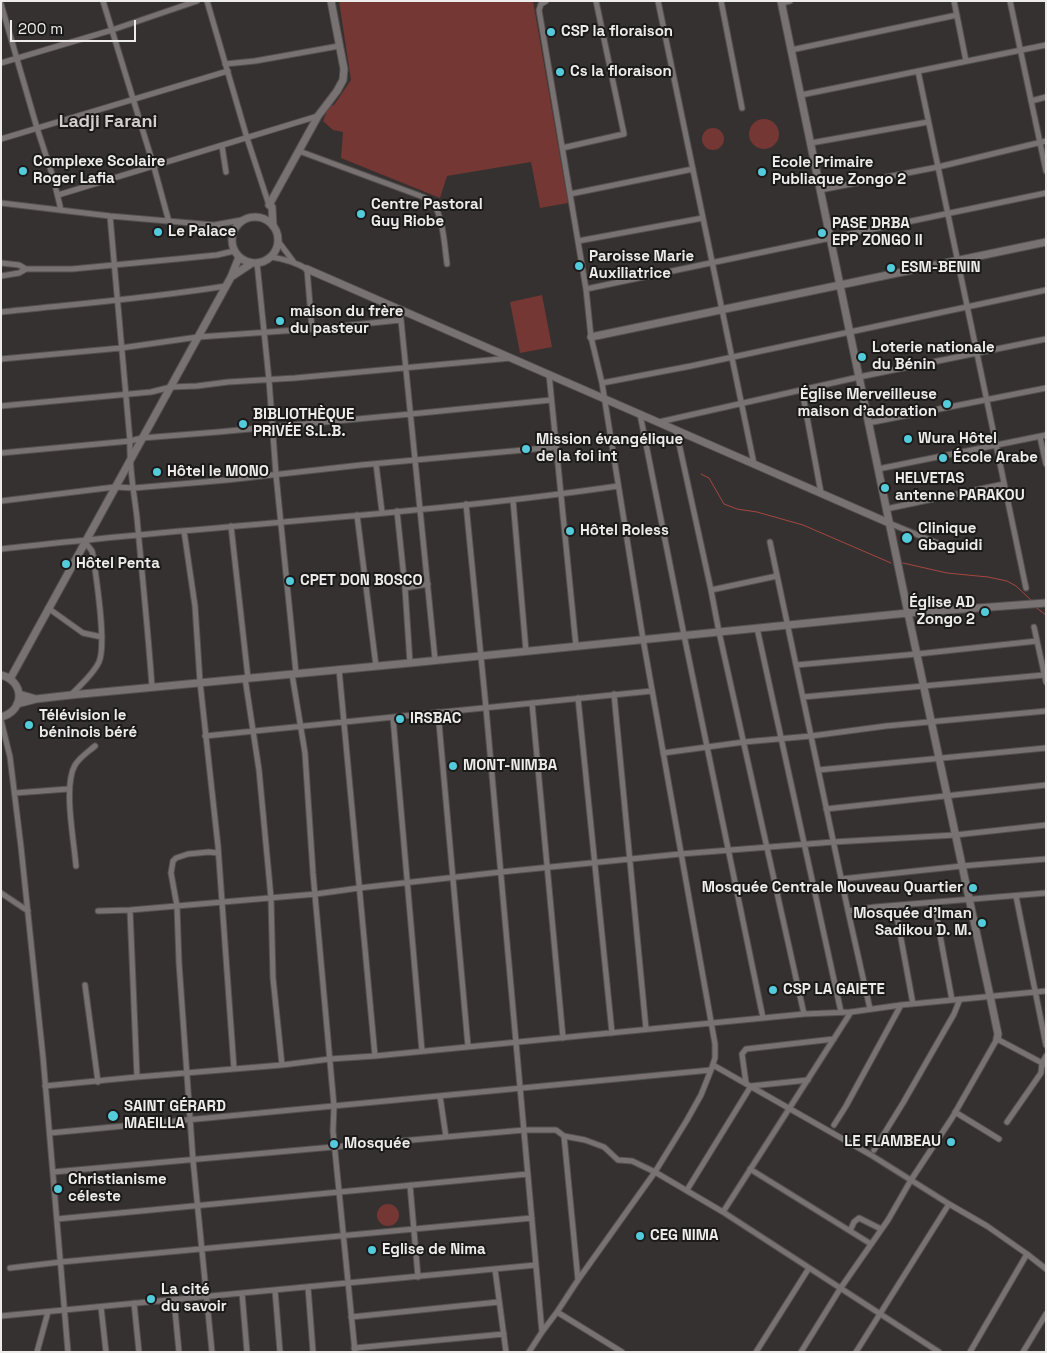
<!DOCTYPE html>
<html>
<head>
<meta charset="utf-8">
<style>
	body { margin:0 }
	#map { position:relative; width:1047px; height:1353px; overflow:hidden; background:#353130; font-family:"Space Grotesk",sans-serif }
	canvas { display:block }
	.frame { position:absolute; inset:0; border:2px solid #eeebeb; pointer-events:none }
	.scale { position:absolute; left:10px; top:20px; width:126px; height:22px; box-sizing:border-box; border:2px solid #eeebeb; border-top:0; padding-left:6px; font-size:15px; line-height:18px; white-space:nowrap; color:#eeebeb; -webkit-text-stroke:4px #1b1919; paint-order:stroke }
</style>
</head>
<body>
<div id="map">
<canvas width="1047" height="1353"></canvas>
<div class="frame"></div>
<div class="scale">200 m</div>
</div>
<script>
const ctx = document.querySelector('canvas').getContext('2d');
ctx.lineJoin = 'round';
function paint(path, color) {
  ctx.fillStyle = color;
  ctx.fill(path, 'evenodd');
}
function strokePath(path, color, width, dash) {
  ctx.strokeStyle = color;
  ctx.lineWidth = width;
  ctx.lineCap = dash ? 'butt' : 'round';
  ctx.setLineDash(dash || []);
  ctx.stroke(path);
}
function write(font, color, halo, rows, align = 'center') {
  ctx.font = font + ' "Space Grotesk",sans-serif';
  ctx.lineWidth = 4;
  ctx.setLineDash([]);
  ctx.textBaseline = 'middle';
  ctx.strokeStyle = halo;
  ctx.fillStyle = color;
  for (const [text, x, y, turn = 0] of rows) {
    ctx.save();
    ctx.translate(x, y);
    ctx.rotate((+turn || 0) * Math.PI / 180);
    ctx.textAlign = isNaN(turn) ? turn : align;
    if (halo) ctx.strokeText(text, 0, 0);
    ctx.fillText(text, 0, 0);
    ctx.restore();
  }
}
paint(new Path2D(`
	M339,1H533L568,203L540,208L531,162L447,176L440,198L341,158L343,132L333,130L323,121L329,106L334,105L351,80Z
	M749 134a15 15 0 1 1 30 0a15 15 0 1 1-30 0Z
	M702 139a11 11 0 1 1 22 0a11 11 0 1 1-22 0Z
	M542,295L552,347L520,353L510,302Z
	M377 1215a11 11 0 1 1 22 0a11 11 0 1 1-22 0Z`), '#753733');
strokePath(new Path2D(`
	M701,474L709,478L724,504L737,509L757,512L803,525L891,563
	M903,563L947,573L988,577L1007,581L1016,586L1031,600
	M1034,606L1046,615`), '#a64740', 1);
const street = new Path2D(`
	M103,1L154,167L169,222
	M207,1L247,138L269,205
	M658,1L754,464
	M721,1L742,108
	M954,1L966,61
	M1010,1L1046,171
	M782,3L790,1
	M1,4L37,128L53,177L61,210
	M791,50L957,15
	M1,63L112,30L197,1
	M225,64L255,61L339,46
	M918,71L1026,588
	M801,95L1046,45
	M1031,101L1046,97
	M1,139L228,71
	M811,143L928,122
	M222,146L226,172
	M562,148L624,134L596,1
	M299,151L418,195C424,197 430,200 434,205C443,217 445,249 447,264
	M820,190L938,167L1046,141
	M570,194L693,169
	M58,195L318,116
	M1,203L110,216L214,225L242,220
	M110,216L130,441C129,467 134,492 137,518C142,574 148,630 152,687
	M214,226L232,234
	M278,241L293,261
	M578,241L703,218
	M271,257C285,259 295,262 307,269L312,329
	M1,263L19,265L26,269H72L177,259L217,255L234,251
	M257,263L269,380L276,475L296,673
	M1,276L19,273L26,269
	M586,289L1046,193
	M400,310L435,659
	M1,312C77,304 152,298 226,286
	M1,359L121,348L198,337L312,329L401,320
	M549,374L576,646
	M602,383L691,366L1046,290
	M802,390L821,493
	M1,406L151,392L171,387L197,386L228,382L295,378L511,358
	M640,414L684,635L763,1018
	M659,422L859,377L1046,339
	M868,423L1046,388
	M676,430L711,590L719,632L804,1014
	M1040,437L1046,464
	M1,453L130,441L142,438L218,432L411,414L551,400
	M376,464L382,512
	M878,469L1046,435
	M513,500L526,651
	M1,501L115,487L134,488L227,480L361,465L556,447
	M466,504L486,708L542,1332
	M886,509L1004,484
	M397,511L405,588L410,663
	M357,515L376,666
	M889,523L952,549
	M231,526L248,678
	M184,531L195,606L200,682L218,846L234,1069
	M770,542L848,911L870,1009
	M1,549C206,525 413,516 618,486
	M405,588L428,584
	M711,590L777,576
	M48,608L83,633L102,637
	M1034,627L1046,682
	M757,628L841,1012
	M796,665L917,654L1037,641
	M339,669L375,1056
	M292,674L305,753L313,873L334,1106L333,1131L355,1352
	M245,678L259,770L271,898L273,978L282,1065
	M614,694L646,1029
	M71,695C80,685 93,675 99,662C107,644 96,577 93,555L92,551L85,542
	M803,697L1044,675
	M578,698L612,1033
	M532,703L563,1038
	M438,712L468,1046
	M393,718L422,1051
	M1,720L10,757L21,847L43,1057L68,1352
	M205,736L652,691
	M663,753L744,742L811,736L886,726L1046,711
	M818,770L1046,748
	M15,793L68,789
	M826,809L1046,785
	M76,866C74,840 63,786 75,765C80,757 88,752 95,746
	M841,879L962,866L1046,859
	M1,893L28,911
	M1016,896L1046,1045
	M934,903L952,1000
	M895,906L913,1004
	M130,910L137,1077
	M98,911L130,910L316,894L359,888L501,872L680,854L833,842L955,835L1046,825
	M848,911L875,907L1046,893
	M85,985L98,1082
	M713,1065L871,1155L949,1204L987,1226L1027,1254L1046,1269
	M746,1083L742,1054L746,1049L834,1039
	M45,1086L137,1077L282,1065L330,1059L375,1056L804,1014L851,1012L901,1005L1046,991
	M440,1096L446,1137
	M955,1112L999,1139
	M1007,1122L1041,1073L1042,1063L1046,1056
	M834,1125L846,1106L901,1005
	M50,1133L711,1070
	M564,1136L578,1280
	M874,1150L903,1103L954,1014L960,999
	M750,1169L871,1244
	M53,1172L524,1130H556L564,1136L585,1140L604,1147L618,1160L632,1161L655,1172L723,1212L939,1352
	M410,1185L418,1277
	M687,1190L751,1086L808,1080
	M723,1212L851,1012
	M57,1219L528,1174
	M850,1231L854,1222L859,1218L881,1229
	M10,1268L61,1262L532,1218
	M495,1269L506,1352
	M308,1287L313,1352
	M275,1290L280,1352
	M242,1293L247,1352
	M174,1300L179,1352
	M134,1303L139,1352
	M101,1307L106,1352
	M557,1312L622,1352
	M1,1316L536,1265
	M351,1317L499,1302
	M354,1348L504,1334
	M37,1352L48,1312
	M212,1352L193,1160L179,963L177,906L171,873L173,861L176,858L188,854L209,852L218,853
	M529,1352L542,1332L557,1312L578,1280L655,1172L687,1120L701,1095L711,1070L715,1058V1044L643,639L602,383L591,337L586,289L539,10L541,4L546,1
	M756,1352L809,1268
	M801,1352L840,1289L888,1220L911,1180L952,1118L997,1039L1046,1065
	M856,1352L949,1204
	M970,1352L1027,1254
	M1023,1352L1046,1314`);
const secondary = new Path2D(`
	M781,1L908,613L990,996L998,1034L997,1039
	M232 240a23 23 0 1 1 46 0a23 23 0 1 1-46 0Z
	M273,226L272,207L269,205L318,116L337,91L343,80L344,69L331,1
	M307,269L889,523
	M231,277L252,263
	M591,337L1046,242
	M1,675C25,681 25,711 1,717
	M10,679L231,277L239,257
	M36,699L71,695L410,663L908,613L1046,603
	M17,704L36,699L19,694`);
strokePath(street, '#53504f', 7);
strokePath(secondary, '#53504f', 9);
strokePath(street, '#787272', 5);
strokePath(secondary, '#787272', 7);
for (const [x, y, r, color] of [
	[551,32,5,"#53cbda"],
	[560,72,5,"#53cbda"],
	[23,171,5,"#53cbda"],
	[762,172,5,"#53cbda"],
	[361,214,5,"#53cbda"],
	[158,232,5,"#53cbda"],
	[822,233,5,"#53cbda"],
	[579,266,5,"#53cbda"],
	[891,268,5,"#53cbda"],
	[280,321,5,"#53cbda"],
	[862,357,5,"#53cbda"],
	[947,404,5,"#53cbda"],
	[243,424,5,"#53cbda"],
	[908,439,5,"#53cbda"],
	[526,449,5,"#53cbda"],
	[943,458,5,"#53cbda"],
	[157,472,5,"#53cbda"],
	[885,488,5,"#53cbda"],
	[570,531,5,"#53cbda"],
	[907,538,6,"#53cbda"],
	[66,564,5,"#53cbda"],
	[290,581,5,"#53cbda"],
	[985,612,5,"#53cbda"],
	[400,719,5,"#53cbda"],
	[29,725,5,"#53cbda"],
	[453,766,5,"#53cbda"],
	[973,888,5,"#53cbda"],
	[982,923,5,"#53cbda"],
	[773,990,5,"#53cbda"],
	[113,1116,6,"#53cbda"],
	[951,1142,5,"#53cbda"],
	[334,1144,5,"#53cbda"],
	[58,1189,5,"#53cbda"],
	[640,1236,5,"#53cbda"],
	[372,1250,5,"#53cbda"],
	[151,1299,5,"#53cbda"]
]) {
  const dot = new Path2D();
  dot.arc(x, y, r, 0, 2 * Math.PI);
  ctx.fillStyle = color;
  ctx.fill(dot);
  strokePath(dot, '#1b1919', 2);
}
write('bold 15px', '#eeebeb', '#1b1919', [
	["CSP la floraison",561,32],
	["Cs la floraison",570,72],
	["Complexe Scolaire",33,162],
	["Roger Lafia",33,179],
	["Ecole Primaire",772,163],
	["Publiaque Zongo 2",772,180],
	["Centre Pastoral",371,205],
	["Guy Riobe",371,222],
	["PASE DRBA",832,224],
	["EPP ZONGO II",832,241],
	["Le Palace",168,232],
	["Paroisse Marie",589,257],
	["Auxiliatrice",589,274],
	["ESM-BENIN",901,268],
	["maison du frère",290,312],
	["du pasteur",290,329],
	["Loterie nationale",872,348],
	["du Bénin",872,365],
	["Église Merveilleuse",937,395,"right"],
	["maison d'adoration",937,412,"right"],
	["BIBLIOTHÈQUE",253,415],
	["PRIVÉE S.L.B.",253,432],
	["Wura Hôtel",918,439],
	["Mission évangélique",536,440],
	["de la foi int",536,457],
	["École Arabe",953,458],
	["Hôtel le MONO",167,472],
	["HELVETAS",895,479],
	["antenne PARAKOU",895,496],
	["Clinique",918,529],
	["Gbaguidi",918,546],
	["Hôtel Roless",580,531],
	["Hôtel Penta",76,564],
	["CPET DON BOSCO",300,581],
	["Église AD",975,603,"right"],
	["Zongo 2",975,620,"right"],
	["Télévision le",39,716],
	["béninois béré",39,733],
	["IRSBAC",410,719],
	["MONT-NIMBA",463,766],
	["Mosquée Centrale Nouveau Quartier",963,888,"right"],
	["Mosquée d'Iman",972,914,"right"],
	["Sadikou D. M.",972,931,"right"],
	["CSP LA GAIETE",783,990],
	["SAINT GÉRARD",124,1107],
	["MAEILLA",124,1124],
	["LE FLAMBEAU",941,1142,"right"],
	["Mosquée",344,1144],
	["Christianisme",68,1180],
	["céleste",68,1197],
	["CEG NIMA",650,1236],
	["Eglise de Nima",382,1250],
	["La cité",161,1290],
	["du savoir",161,1307]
], 'left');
write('bold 18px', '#d5cece', '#1b1919', [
	["Ladji Farani",108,122]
]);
</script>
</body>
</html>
